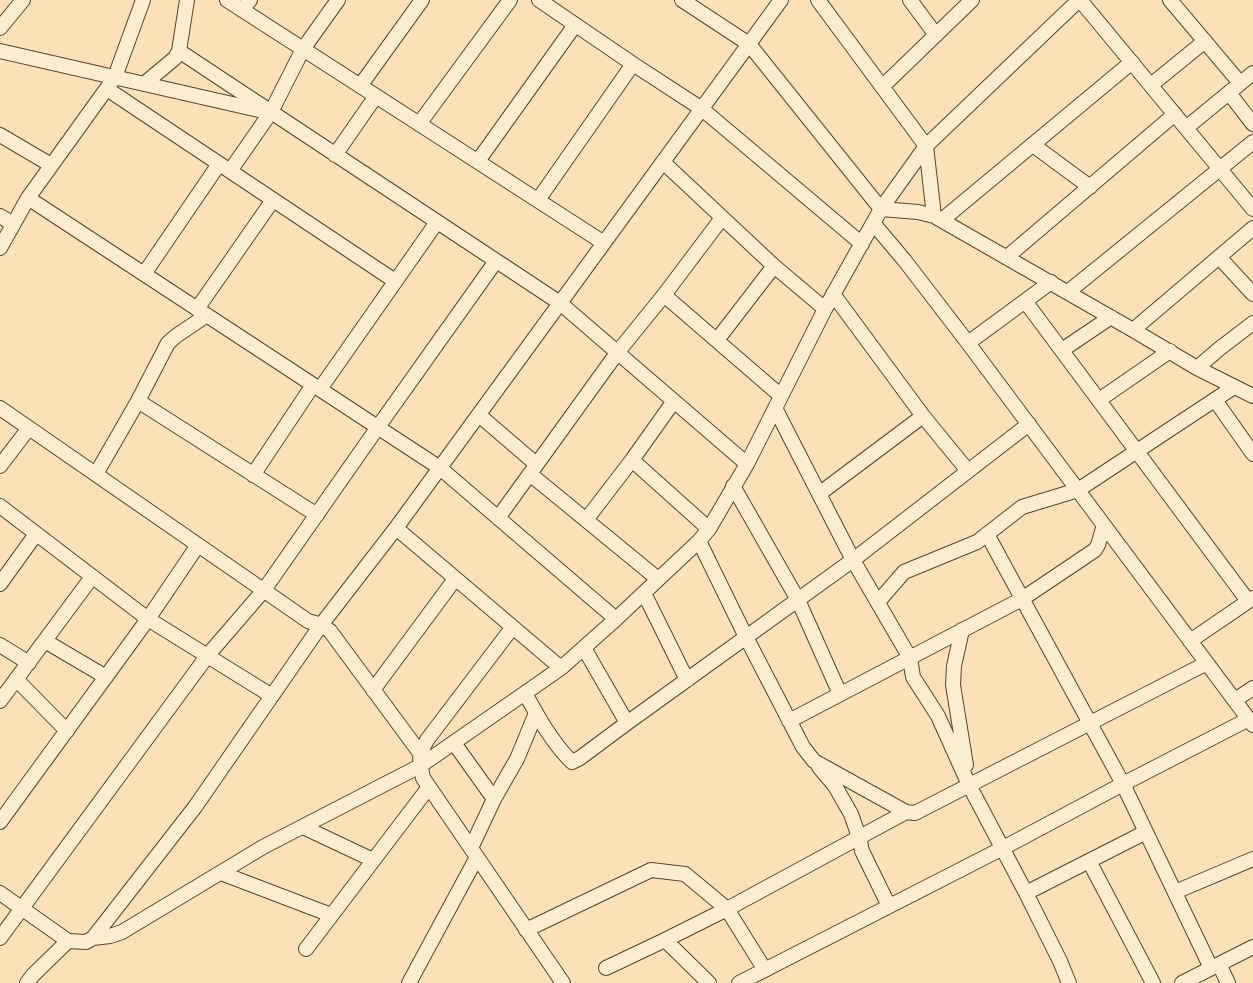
<!DOCTYPE html>
<html>
<head>
<meta charset="utf-8">
<style>
	body { margin:0 }
	canvas { display:block; background:#fbe1b7 }
</style>
</head>
<body>
<canvas width="1253" height="983"></canvas>
<script>
const ctx = document.querySelector('canvas').getContext('2d');
ctx.lineJoin = 'round';
function strokePath(path, color, width, dash) {
  ctx.strokeStyle = color;
  ctx.lineWidth = width;
  ctx.lineCap = dash ? 'butt' : 'round';
  ctx.setLineDash(dash || []);
  ctx.stroke(path);
}
const minor = new Path2D(`
	M227,0L604,243
	M539,0L633,64L702,109L862,244
	M682,0L749,44L881,209L918,212L934,216L1133,330L1197,368L1253,396
	M818,0L926,146L934,216
	M910,0L936,35
	M1080,0L1253,209
	M1170,0L1240,83
	M242,10L250,0
	M0,28L23,0
	M0,51L263,111
	M179,51L560,303L747,464
	M144,84L175,58L179,51L187,0
	M1151,85L1205,41
	M360,86L422,0
	M883,86L972,0
	M107,89L395,281
	M1229,93L1253,124
	M419,124L510,0
	M1186,128L1253,73
	M0,135L51,165
	M1033,145L1090,187
	M335,155L376,96
	M478,161L575,25
	M663,162L774,266L825,309
	M230,171L271,112L303,49L338,0
	M28,198L440,468L616,619
	M538,200L633,64
	M0,216L13,224
	M942,220L1132,62
	M873,223L905,261L968,343L1253,725
	M0,248L28,198L115,77L143,0
	M1007,257L1175,114
	M1219,257L1253,294
	M144,274L219,164
	M1068,292L1253,142
	M833,294L923,416L968,471
	M664,295L781,396
	M1025,301L1248,601
	M197,309L273,200
	M1133,330L1253,228
	M717,340L774,266
	M968,343L1051,282
	M1062,350L1111,317
	M1197,368L1219,349L1253,323
	M320,389L437,222
	M1099,400L1170,351
	M1215,400L1253,454
	M138,401L317,515
	M0,408L308,621L321,625L330,631L420,753
	M775,408L853,560L910,658L913,677L938,716L969,785L1026,893L1060,961L1069,983
	M479,415L536,464
	M632,460L709,529
	M0,466L29,428
	M96,474L138,401L168,343L176,336L207,315
	M530,474L658,579
	M253,475L313,385
	M733,486L798,600L840,694
	M819,494L923,416
	M0,506L148,619L272,696
	M498,518L617,353L664,295L722,218
	M586,520L632,460L674,401
	M396,528L561,668
	M987,534L1123,784L1211,968
	M699,541L746,637L803,747L814,761L906,812L915,813L1207,663
	M0,584L36,534
	M644,593L687,680
	M878,602L904,572L977,542L1022,507L1078,490L1234,387
	M512,628L427,740C418,757 419,759 423,778L563,983
	M962,630L954,666L953,685L966,765
	M45,641L106,677
	M1190,641L1253,598
	M0,645L29,663
	M584,648L627,723
	M16,679L67,731
	M373,690L455,579
	M525,693C538,717 553,744 572,762L580,758L627,723L853,560L1029,424
	M1235,700L1253,688
	M0,701L92,577
	M789,721L1022,599L1095,550L1098,545L1104,525
	M454,743L494,799
	M819,767L835,786L851,814L859,837L862,851L889,906
	M0,822L148,619L198,545
	M303,827L373,860
	M471,848L494,799L517,759L536,713
	M1089,861L1153,983
	M221,873L331,915
	M1175,892L1253,859
	M0,893L68,941L86,942L93,938L195,807L321,625L396,528L781,0
	M1026,893L1146,832
	M526,930L651,870L685,874L727,909L906,812
	M0,938L208,655L264,590L378,427L496,261
	M93,938L110,936L122,932L263,847L420,766L561,668L616,619L699,541L709,529L747,464L825,309L881,209L926,146L1079,0
	M665,940L727,909L765,970
	M306,949L429,787
	M1219,964L1228,983
	M606,968L665,940L709,983
	M27,983L33,975L68,941
	M409,983L477,857
	M739,983L1003,848L1123,784L1249,719
	M1182,983L1253,947`);
strokePath(minor, '#594531', 16);
strokePath(minor, '#fcecd0', 14);
</script>
</body>
</html>
